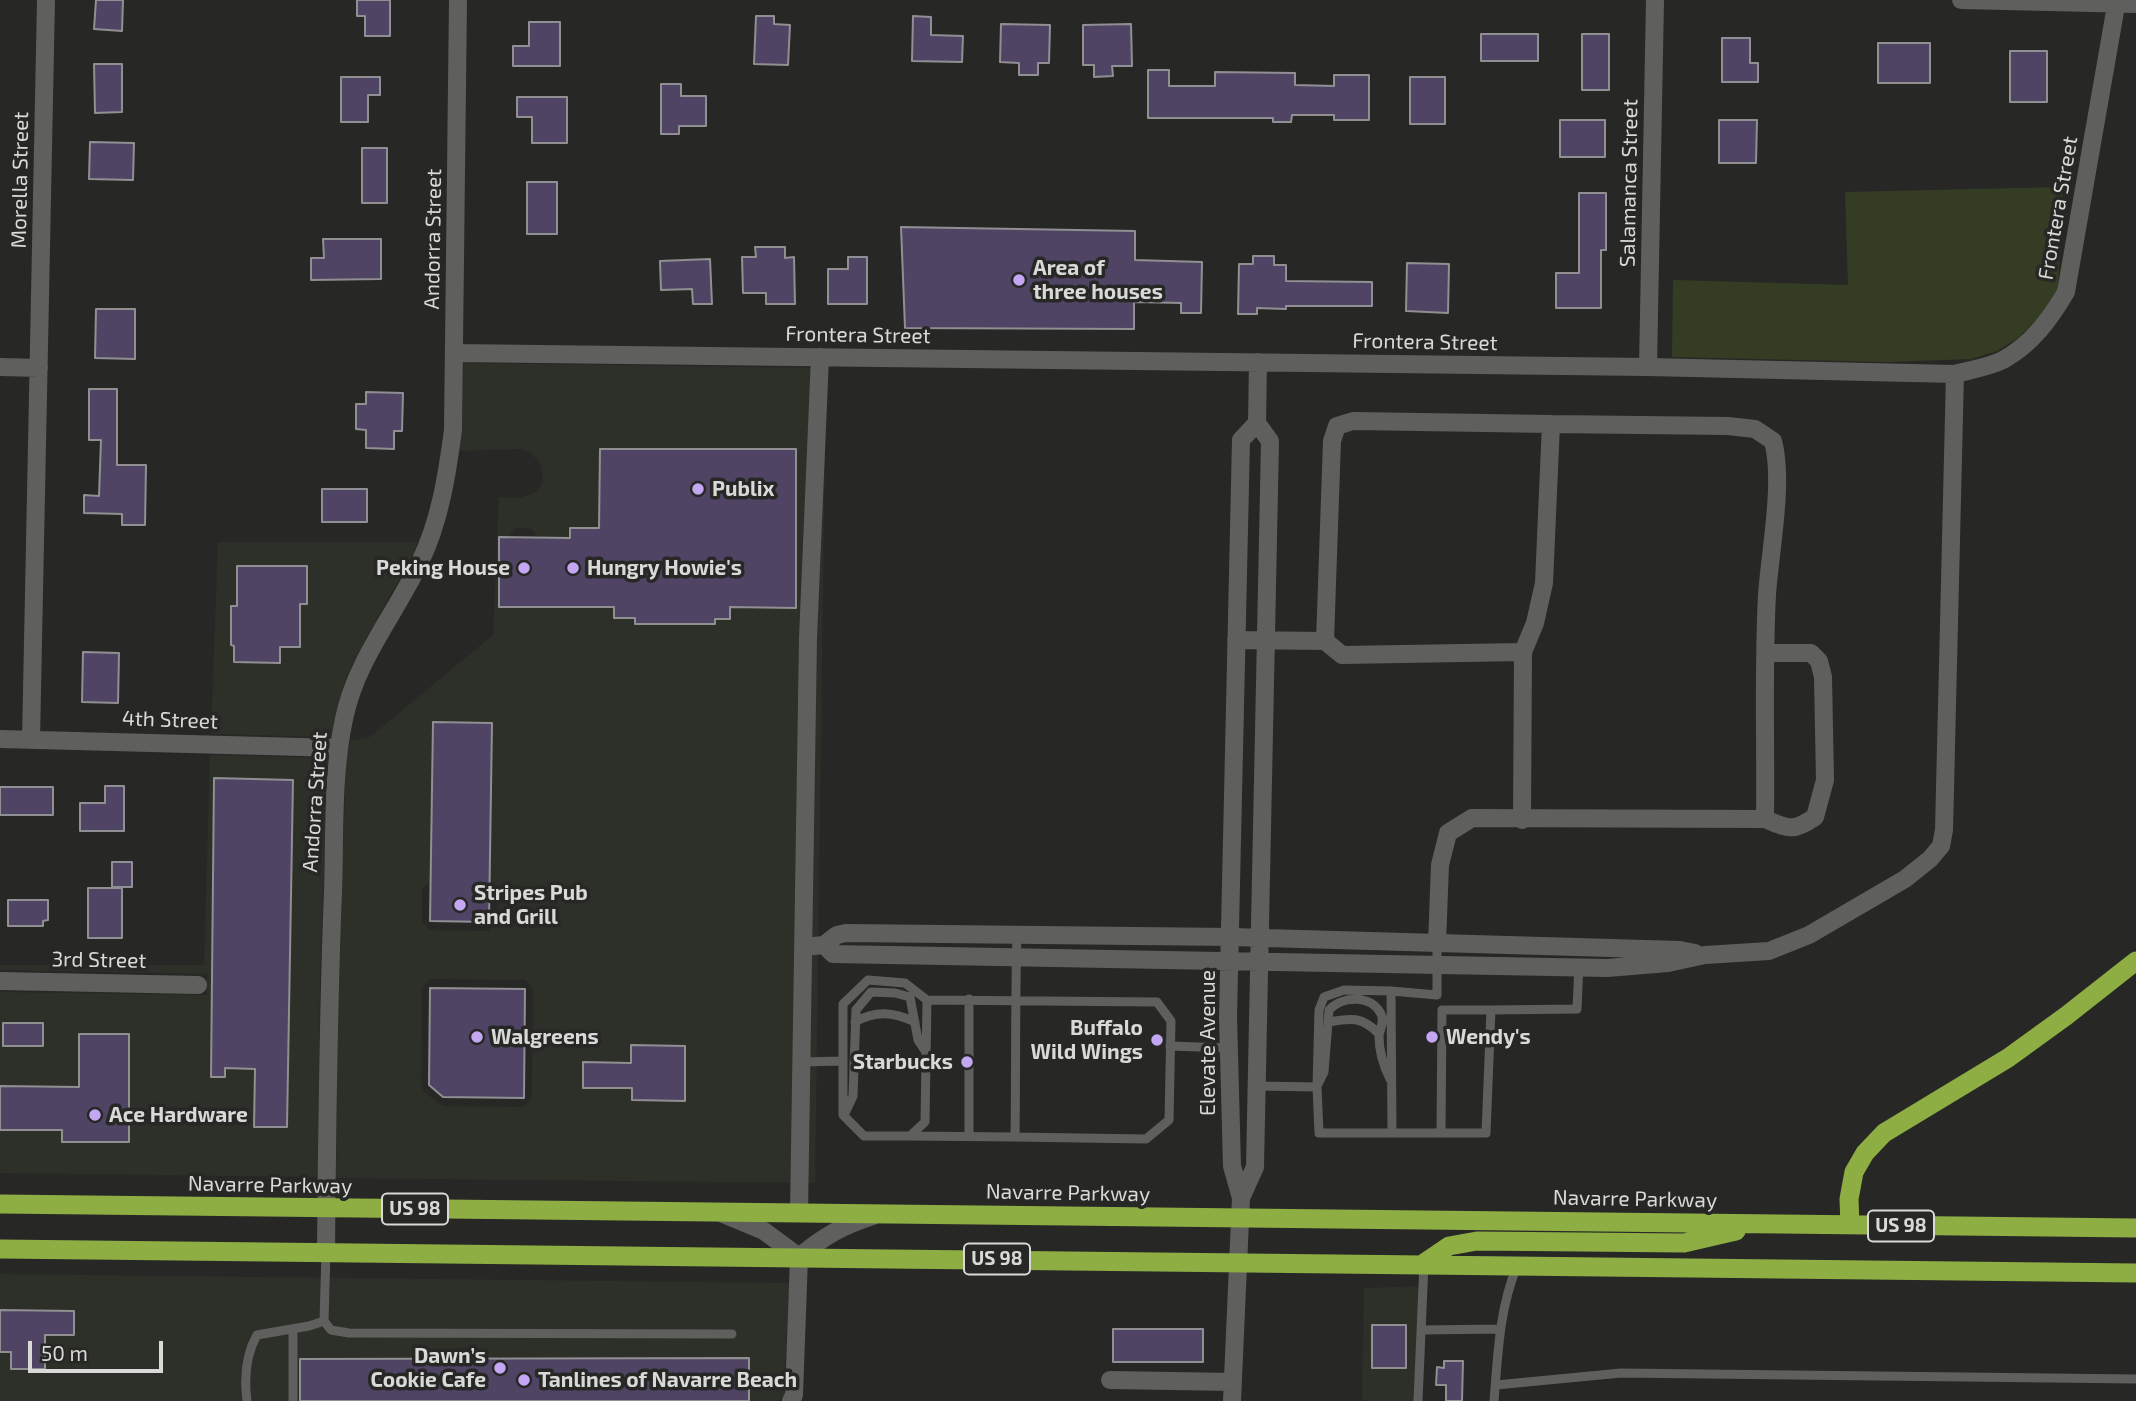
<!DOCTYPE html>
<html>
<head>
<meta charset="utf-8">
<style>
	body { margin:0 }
	#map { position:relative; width:2136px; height:1401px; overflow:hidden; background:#272826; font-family:"Exo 2",sans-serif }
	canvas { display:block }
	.scale { position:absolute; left:28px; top:1341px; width:135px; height:32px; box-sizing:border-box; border:4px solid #d9dad8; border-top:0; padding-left:9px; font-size:21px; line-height:24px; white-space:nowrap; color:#d9dad8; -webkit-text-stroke:5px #272826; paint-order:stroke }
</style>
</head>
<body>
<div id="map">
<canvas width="2136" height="1401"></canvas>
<div class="scale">50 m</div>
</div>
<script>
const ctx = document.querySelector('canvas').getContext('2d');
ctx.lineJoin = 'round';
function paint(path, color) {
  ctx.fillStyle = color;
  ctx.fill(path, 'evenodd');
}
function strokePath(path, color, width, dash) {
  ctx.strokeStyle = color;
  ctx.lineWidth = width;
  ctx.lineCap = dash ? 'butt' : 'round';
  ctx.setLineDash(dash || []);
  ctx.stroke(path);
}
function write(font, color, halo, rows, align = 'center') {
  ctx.font = font + ' "Exo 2",sans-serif';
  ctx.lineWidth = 7;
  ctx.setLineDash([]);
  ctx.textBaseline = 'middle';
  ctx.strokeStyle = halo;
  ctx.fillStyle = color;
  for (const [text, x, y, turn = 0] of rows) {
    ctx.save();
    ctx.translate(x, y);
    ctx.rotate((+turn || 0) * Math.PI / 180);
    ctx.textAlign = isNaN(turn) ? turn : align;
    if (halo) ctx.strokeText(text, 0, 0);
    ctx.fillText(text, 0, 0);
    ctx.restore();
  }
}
paint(new Path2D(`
	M463,363L826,368L815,1183L336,1178L338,981L346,766L350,741L370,737L493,635L499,497L521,498L538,491L543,480L540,463L530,452L520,449L459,451L462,430ZM516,528L532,529L539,538V599L532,608H515L508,598V537ZM431,880L490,881L497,890V922L489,931L430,930L422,921V889ZM430,979L525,980L533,989L532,1098L524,1107L443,1106L424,1092L421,1084L422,988Z
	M218,542H418L412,557L366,638L347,675L336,714L332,737L211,734Z
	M210,755L329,758L320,981L318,1177L0,1173V992L207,995V974L0,970V965H204Z
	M0,1274L789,1283L784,1395L779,1401H0Z
	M1428,1286L1421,1401H1362L1364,1288Z`), '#2c3028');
paint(new Path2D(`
	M2063,187L2058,288L2040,316L2018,338L1997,351L1971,359L1887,362L1672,357L1673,280L1848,285L1845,192Z`), '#343d23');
const building = new Path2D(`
	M96,0H123L122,31L94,29Z
	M357,0H390V36H365V16H357Z
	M756,16H774V24L790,25L788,65L754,64Z
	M913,16L931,17V35L963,36L962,62L912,61Z
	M529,22H560V66H513V46H529Z
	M1001,24L1050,25L1049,63H1038V75H1019V63L1000,62Z
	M1131,24L1132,66H1112L1113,76L1094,77V65H1083V25Z
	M1481,34H1538V61H1481Z
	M1582,34H1609V90H1582Z
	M1722,38H1750V63H1758V82H1722Z
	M1878,43H1930V83H1878Z
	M2010,51H2047V102H2010Z
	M94,64H122V112L95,113Z
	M1148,70H1169V86H1215V72L1295,73V85L1334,86V75H1369V120H1334V115H1292L1291,122H1273V118H1148Z
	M341,77H380V95H368V122H341Z
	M1410,77H1445V124H1410Z
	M661,84H681V96H706V126H679V134H661Z
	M517,97H567V143H532V117H517Z
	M1560,120H1605V157H1560Z
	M1719,120H1757L1756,163H1719Z
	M90,142L134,143L133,180L89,179Z
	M362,148H387V203H362Z
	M527,182H557V234H527Z
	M1579,193H1606V250H1601V308H1556V273H1579Z
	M901,227L1135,231V260L1202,262L1201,313H1181V303L1134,302V329L905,328Z
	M323,239H381V279L311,280V258H324Z
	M755,247H785V258L794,257L795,304H766V293H743L742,257H756Z
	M1253,256H1274V265H1286V281L1372,282V306H1286V309L1257,308V314H1238L1239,264H1253Z
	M848,257H867V304H828V269H848Z
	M710,259L712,304H693L692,289L661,290L660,261Z
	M1407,263L1449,264L1448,313L1406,311Z
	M96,309H135V359L95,358Z
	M89,389H117V465H146L145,525H122V514L84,513V495L99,496L101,440H89Z
	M366,392L403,393L402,431H394V449L366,448V430L356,429V404H366Z
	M600,449H796V608L730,607V619H715V624H635V618H614V607H499V537L570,538V528H599Z
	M322,489H367V522H322Z
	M237,566H307V604H300V647H280V663L234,662V646L231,645V606H237Z
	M83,652L119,653L118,703L82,702Z
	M433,722L492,723L489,922L430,921Z
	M214,778L293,780L287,1127H254L255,1069L225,1068V1077H211Z
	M105,786H124V831H80V803H105Z
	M0,787H53V815H0Z
	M112,862H132V887H112Z
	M88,888H122V938H88Z
	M8,900H48V920L43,921V926H8Z
	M430,988L525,989L524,1098L443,1097L429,1085Z
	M3,1023H43V1046H3Z
	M79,1034H129V1142H62V1130H0V1086L79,1087Z
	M631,1045L685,1046V1101L632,1100V1088H583V1062L631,1063Z
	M0,1310L74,1311V1335H45V1369H11V1352H0Z
	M1372,1325H1406V1368H1372Z
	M1113,1329H1203V1362H1113Z
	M749,1358V1401H300V1359Z
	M1444,1361H1463L1462,1401H1446V1385H1436L1437,1367L1444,1368Z`);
paint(building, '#504464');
strokePath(building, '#908f92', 2);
strokePath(new Path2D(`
	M1391,991L1437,995V944
	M969,999V1136
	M927,1000L925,1122L910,1136H864L843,1115V1004L868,980L905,983L927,1000L1157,1002L1171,1021L1169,1120L1146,1139L1015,1137C1016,1069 1015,1002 1017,935
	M1491,1010L1577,1009L1579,964
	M855,1022C876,1010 893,1012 915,1022
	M1328,1022C1351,1018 1362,1016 1379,1034
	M1170,1046L1229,1048
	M802,1062L843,1061
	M1257,1086L1317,1087L1319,1133H1486L1491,1010H1442L1441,1133
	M1317,1086L1324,1072L1329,1010C1342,996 1371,994 1381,1014C1385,1022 1380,1028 1379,1036C1379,1051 1383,1065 1390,1079
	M1317,1087L1319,1010L1324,997L1344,990L1391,991L1392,1132
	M845,1113L853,1096L856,1010L871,992L895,993L910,997L918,1040L926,1052
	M910,1136L1015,1137
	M326,1252L324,1321L331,1330L349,1333L732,1334
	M293,1329V1401
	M1421,1330L1500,1329
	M1496,1385L1621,1373L2136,1379
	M247,1401C244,1378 245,1356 257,1335L309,1326L324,1321
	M1418,1401L1424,1263
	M1494,1401C1498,1354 1499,1310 1517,1266`), '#5f605d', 9);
strokePath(new Path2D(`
	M1961,0L2136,4
	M454,353L1648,367L1955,374C1970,370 1989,367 2003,360C2032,344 2050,319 2066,292L2117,0
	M0,367L39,368
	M1648,367L1655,0
	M1551,424L1728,426L1755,429L1773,441C1784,482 1770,551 1767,595C1763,669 1766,745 1765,819
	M1236,640L1325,641L1332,441L1337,426L1353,421L1551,424L1544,583L1535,623L1523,652L1522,820
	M1325,641L1342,655L1523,652
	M0,739L339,748
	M31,740L46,0
	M1437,944L1440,865L1448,833L1472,818L1765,819C1789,829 1793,832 1815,817L1825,780L1823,677L1819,661L1811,653H1766
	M824,945L833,954L1607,968L1668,963L1705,955L1769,951L1809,935L1905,879L1930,859L1941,846L1944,830L1955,374
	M803,947L824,945L837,935L846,933L1232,937L1680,950L1695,953
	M0,981L198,985
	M1241,1198L1255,1167L1270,441L1257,423L1258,362
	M799,1213L808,638L820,357
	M723,1214L764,1231L799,1257
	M326,1252C327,1132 328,1012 333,892C335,835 332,775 344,719C356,660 395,615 420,562C440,521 447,475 453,430L458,0
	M1110,1380L1233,1382
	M791,1401L794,1395L799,1257C824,1236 842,1226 873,1216
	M1232,1401L1241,1198L1232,1166L1228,1017L1241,440L1257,423`), '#5f605d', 18);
strokePath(new Path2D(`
	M0,1204L2136,1228
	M1850,1225L1849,1199L1854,1172L1865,1153L1884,1133L2008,1058L2066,1016L2136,961
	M0,1249L2136,1273
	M1424,1263L1449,1246L1477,1241L1684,1243L1736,1231`), '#8eae44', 19);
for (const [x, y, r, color] of [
	[1019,280,7,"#c3a7f2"],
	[698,489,7,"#c3a7f2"],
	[524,568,7,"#c3a7f2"],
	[573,568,7,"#c3a7f2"],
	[460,905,7,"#c3a7f2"],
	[477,1037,7,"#c3a7f2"],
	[1432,1037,7,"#c3a7f2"],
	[1157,1040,7,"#c3a7f2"],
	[967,1062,7,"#c3a7f2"],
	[95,1115,7,"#c3a7f2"],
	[500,1368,7,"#c3a7f2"],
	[524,1380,7,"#c3a7f2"]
]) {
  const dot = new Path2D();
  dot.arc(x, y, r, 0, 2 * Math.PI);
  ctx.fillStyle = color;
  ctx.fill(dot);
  strokePath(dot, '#272826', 2.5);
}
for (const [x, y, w] of [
	[415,1209,66],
	[1901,1226,66],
	[997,1259,66]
]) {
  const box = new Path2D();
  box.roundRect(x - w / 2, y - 15.5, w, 31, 5);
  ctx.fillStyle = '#272826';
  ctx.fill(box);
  strokePath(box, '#d9dad8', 2);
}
write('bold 19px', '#d9dad8', null, [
	["US 98",415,1209],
	["US 98",1901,1226],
	["US 98",997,1259]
]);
write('21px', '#d9dad8', '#272826', [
	["Morella Street",20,180,-89],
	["Salamanca Street",1629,183,-89],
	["Frontera Street",2058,208,-80],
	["Andorra Street",433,239,-89],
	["Frontera Street",858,335,1],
	["Frontera Street",1425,342,1],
	["4th Street",170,720,2],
	["Andorra Street",315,802,-86],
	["3rd Street",99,960,1],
	["Elevate Avenue",1208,1043,-90],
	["Navarre Parkway",270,1185,1],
	["Navarre Parkway",1068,1193,1],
	["Navarre Parkway",1635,1199,1]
]);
write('bold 21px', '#d9dad8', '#272826', [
	["Area of",1033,268],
	["three houses",1033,292],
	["Publix",712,489],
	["Peking House",510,568,"right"],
	["Hungry Howie's",587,568],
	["Stripes Pub",474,893],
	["and Grill",474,917],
	["Buffalo",1143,1028,"right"],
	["Wild Wings",1143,1052,"right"],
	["Walgreens",491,1037],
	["Wendy's",1446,1037],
	["Starbucks",953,1062,"right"],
	["Ace Hardware",109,1115],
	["Dawn’s",486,1356,"right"],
	["Cookie Cafe",486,1380,"right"],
	["Tanlines of Navarre Beach",538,1380]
], 'left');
</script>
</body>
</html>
